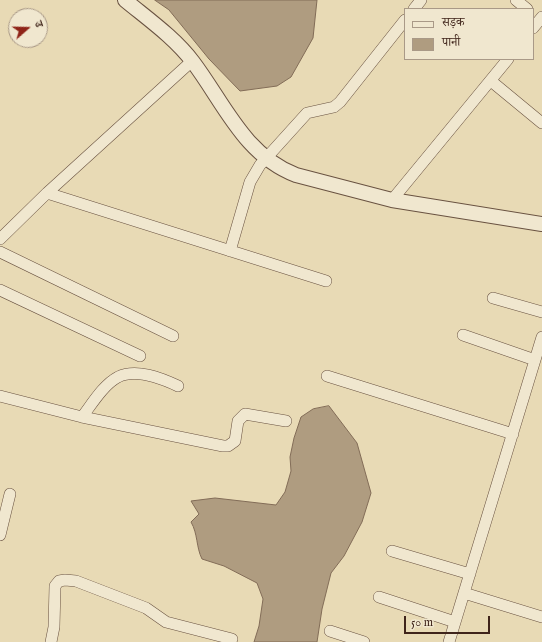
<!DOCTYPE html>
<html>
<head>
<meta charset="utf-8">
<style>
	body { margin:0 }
	#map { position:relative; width:542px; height:642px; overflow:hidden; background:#e8dab5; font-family:"IM FELL English","Noto Serif Devanagari",serif }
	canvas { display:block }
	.legend { position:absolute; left:404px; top:8px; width:130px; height:52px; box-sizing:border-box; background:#f0e7cf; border:1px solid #a99987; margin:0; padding:5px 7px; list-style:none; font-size:12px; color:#3f241a }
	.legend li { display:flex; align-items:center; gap:8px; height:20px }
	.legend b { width:20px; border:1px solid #a99987 }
	.north { position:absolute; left:8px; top:8px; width:40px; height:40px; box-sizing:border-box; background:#f0e7cf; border:1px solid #a99987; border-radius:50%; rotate:70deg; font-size:11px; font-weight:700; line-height:16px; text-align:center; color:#3f241a }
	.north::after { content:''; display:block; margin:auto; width:14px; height:18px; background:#8f2418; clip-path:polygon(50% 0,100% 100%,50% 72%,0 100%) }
	.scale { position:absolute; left:404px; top:616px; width:86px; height:18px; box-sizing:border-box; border:2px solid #3f241a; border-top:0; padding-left:5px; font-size:12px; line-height:14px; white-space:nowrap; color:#3f241a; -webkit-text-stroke:3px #f0e7cf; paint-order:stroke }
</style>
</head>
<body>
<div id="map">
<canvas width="542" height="642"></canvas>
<ul class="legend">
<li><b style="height:5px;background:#f0e7cf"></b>सड़क</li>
<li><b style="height:11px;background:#af9c80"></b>पानी</li>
</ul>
<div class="north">उ</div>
<div class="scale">50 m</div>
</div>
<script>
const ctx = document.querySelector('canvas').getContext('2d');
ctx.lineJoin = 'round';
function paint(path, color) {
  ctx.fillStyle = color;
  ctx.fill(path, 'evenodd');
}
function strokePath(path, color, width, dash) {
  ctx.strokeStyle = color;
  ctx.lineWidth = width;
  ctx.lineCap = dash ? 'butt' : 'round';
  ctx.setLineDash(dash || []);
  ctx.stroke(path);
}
const water = new Path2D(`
	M155,0H317L313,38L291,77L277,86L240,91L209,59L169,10Z
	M329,406L357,443L371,493L362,522L344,556L331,573L322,609L317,642H254L259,626L263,599L257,583L224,566L202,559C196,547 198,534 191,522L199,514L191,501L215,498L276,505L285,492L291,471L290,457L294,438L301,417L313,409Z`);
paint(water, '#af9c80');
strokePath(water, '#826c57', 1);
const minor = new Path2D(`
	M516,0L527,9
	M414,9L421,0
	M533,28L542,17
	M491,81L542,123
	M47,193L326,281
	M392,200L508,59
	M0,239L47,193L192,61
	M230,251L250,182L260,165L307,113L334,107L340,102L405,20
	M0,252L173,336
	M0,290L140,356
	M493,298L542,312
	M463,335L535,360
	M327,376L513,434
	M0,396L82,417L223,446H228L235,441L238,421L245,414L286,421
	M82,417C92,404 103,385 118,377C136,368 161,378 178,386
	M0,535L10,494
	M392,551L470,574
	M464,593L542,617
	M379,597L455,622
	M330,631L364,642
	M51,642L54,627L55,586L59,581L65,580L76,581L146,608L166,622L232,639
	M449,642L542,337`);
const tertiary = new Path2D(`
	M125,0C148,19 175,38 193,62C224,103 244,155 296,175L392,200L542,224`);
strokePath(minor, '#695241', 12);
strokePath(tertiary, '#695241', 16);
strokePath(minor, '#f0e7cf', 11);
strokePath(tertiary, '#f0e7cf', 14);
</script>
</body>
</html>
